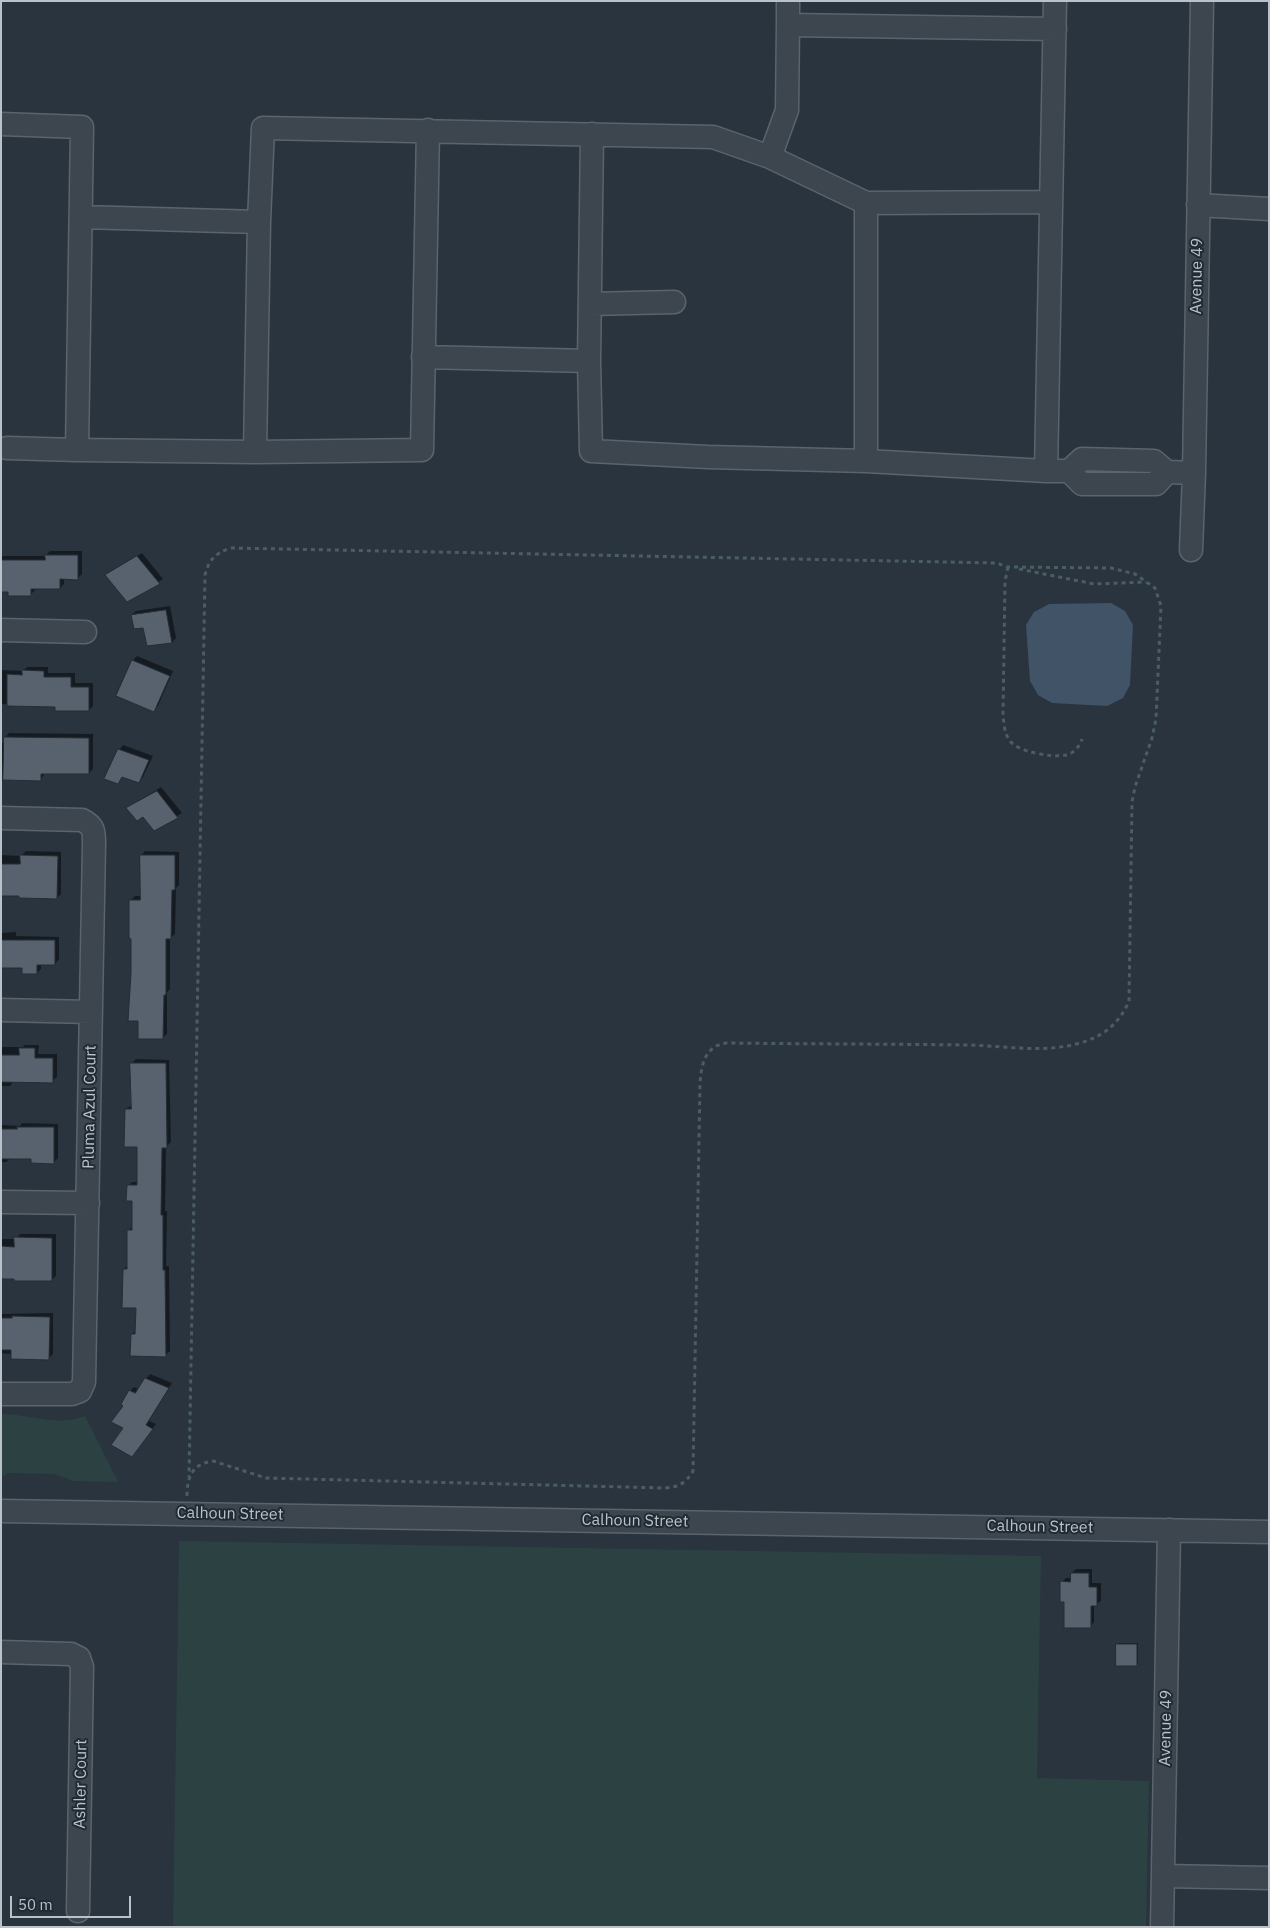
<!DOCTYPE html>
<html>
<head>
<meta charset="utf-8">
<style>
	body { margin:0 }
	#map { position:relative; width:1270px; height:1928px; overflow:hidden; background:#29343f; font-family:"IBM Plex Sans",sans-serif }
	canvas { display:block }
	.frame { position:absolute; inset:0; border:2px solid #b9c1c9; pointer-events:none }
	.scale { position:absolute; left:10px; top:1896px; width:121px; height:22px; box-sizing:border-box; border:2px solid #b9c1c9; border-top:0; padding-left:6px; font-size:15px; line-height:18px; white-space:nowrap; color:#b9c1c9; -webkit-text-stroke:4px #212b34; paint-order:stroke }
</style>
</head>
<body>
<div id="map">
<canvas width="1270" height="1928"></canvas>
<div class="frame"></div>
<div class="scale">50 m</div>
</div>
<script>
const ctx = document.querySelector('canvas').getContext('2d');
ctx.lineJoin = 'round';
function paint(path, color) {
  ctx.fillStyle = color;
  ctx.fill(path, 'evenodd');
}
function strokePath(path, color, width, dash) {
  ctx.strokeStyle = color;
  ctx.lineWidth = width;
  ctx.lineCap = dash ? 'butt' : 'round';
  ctx.setLineDash(dash || []);
  ctx.stroke(path);
}
function write(font, color, halo, rows, align = 'center') {
  ctx.font = font + ' "IBM Plex Sans",sans-serif';
  ctx.lineWidth = 4;
  ctx.setLineDash([]);
  ctx.textBaseline = 'middle';
  ctx.strokeStyle = halo;
  ctx.fillStyle = color;
  for (const [text, x, y, turn = 0] of rows) {
    ctx.save();
    ctx.translate(x, y);
    ctx.rotate((+turn || 0) * Math.PI / 180);
    ctx.textAlign = isNaN(turn) ? turn : align;
    if (halo) ctx.strokeText(text, 0, 0);
    ctx.fillText(text, 0, 0);
    ctx.restore();
  }
}
paint(new Path2D(`
	M1,1414C29,1414 58,1427 85,1416L118,1482L74,1481L55,1474L9,1473L1,1477Z
	M179,1541L1041,1556L1037,1778L1149,1781L1146,1927H173Z`), '#2c4141');
paint(new Path2D(`
	M1111,603L1125,611L1133,625L1130,685L1123,698L1107,706L1052,703L1038,695L1030,681L1026,625L1034,612L1049,604Z`), '#415366');
paint(new Path2D(`
	M50,551H82V574L78,578H64V584L60,588H35V590L30,595L1,590V556H45Z
	M142,553L163,579L128,601L107,575Z
	M170,606L176,638L172,642L148,645L144,627L132,615L136,611Z
	M137,656L173,671L158,706L154,710L133,660Z
	M27,667H48V673H75V683H93V706L89,710L57,706L1,704V670L23,671Z
	M9,733L93,734V769L89,773H44V775L40,780H1V743H5V738Z
	M123,745L153,756L143,777L138,781L123,776L118,783L119,750Z
	M161,787L182,813L155,829L144,816L128,808Z
	M26,851L61,852V894L57,898L1,895V855L21,856Z
	M145,851L179,852V885L176,888L175,934L170,938V989L167,992V1034L162,1038L140,1020L132,973L130,901L135,896H141V856Z
	M16,932V936L59,937V959L55,964H41V969L37,973L23,967H1V933Z
	M25,1045H39L38,1054H57V1077L52,1081H14L10,1086H1V1047H23Z
	M136,1059L169,1060L171,1142L166,1147L165,1211H167L166,1266H169L170,1351L165,1355L132,1334L136,1330L137,1306L124,1269L128,1265V1231L133,1226V1200L128,1186L132,1182H138L139,1146L126,1109L132,1105L131,1064Z
	M22,1123L58,1124V1158L54,1162L33,1158H11L6,1162H1V1125L20,1126Z
	M20,1234H56V1276L51,1280L1,1278V1239H16Z
	M53,1313V1354L49,1358L1,1353V1314Z
	M150,1374L172,1383L149,1421L156,1424L136,1451L125,1428V1405L130,1391L134,1387L138,1389Z
	M1076,1569H1092V1583H1101V1601L1094,1605V1622L1090,1627L1065,1601L1062,1582L1066,1578H1072V1573Z
	M1119,1643H1138V1663L1136,1665L1118,1645Z`), '#0007');
const building = new Path2D(`
	M45,555H78V580L60,579V589H31V596H8V592H1V560H45Z
	M137,556L160,584L127,602L105,575Z
	M166,610L172,643L147,646L143,628L134,629L131,615Z
	M132,660L170,676L154,712L116,696Z
	M22,670L44,671V677H71V687H89V711H55V707L7,706V674L22,675Z
	M4,737L89,738V774H41V781L3,780Z
	M118,749L149,760L139,783L122,777L118,784L104,779Z
	M157,791L178,818L154,831L143,817L137,821L126,808Z
	M20,855L58,856L57,899L19,898V896H1V864H20Z
	M140,855H175V890H172L171,939H166V995H164L163,1039H138V1021H128L131,973V939L129,938V900H140Z
	M1,940H55V965H37V974H22V968H1Z
	M19,1048H35V1058H53V1083L1,1082V1055H19Z
	M130,1063H166L167,1148H162L161,1215H163V1270H165L166,1357L130,1356L131,1334H135L136,1308H122L123,1269H127V1230H132V1201H126L127,1185H137V1147H124L125,1109H131Z
	M17,1127H54V1164L31,1163V1159H1V1129H17Z
	M14,1237L52,1238V1281H14V1279H1V1246L14,1247Z
	M12,1316L50,1317L49,1360L11,1359V1350H1V1318H12Z
	M145,1378L169,1388L146,1425L153,1429L132,1457L111,1445L123,1428L111,1422L123,1406L121,1404L129,1390L135,1393Z
	M1071,1573H1089V1587H1097V1606H1091V1628H1064V1602H1060V1581L1070,1582Z
	M1116,1644H1137V1666H1116Z`);
paint(building, '#57626e');
strokePath(building, '#232d36', 1);
const minor = new Path2D(`
	M788,1V25L1055,29
	M1055,1L1046,471H1069L1082,459L1154,461L1167,472L1194,473
	M1,124L82,127L77,450L255,452
	M428,130L422,450L255,452L259,222L263,128L713,137L770,157L866,203
	M770,157L787,110L788,25
	M1198,205L1269,209
	M81,217L259,222
	M590,304L674,302
	M423,357L589,361L592,134
	M589,361L591,451L708,457L866,461
	M7,448L77,450
	M1046,471L866,461V203L1051,202
	M1069,471L1082,484H1156L1167,472
	M1191,550L1194,473L1202,1
	M1,630L85,632
	M1,818L82,820C94,826 94,831 94,844L84,1382L80,1391L72,1394H1
	M1,1010L91,1012
	M1,1202L88,1203
	M1,1511L1269,1532
	M1,1652L71,1654L79,1658L82,1667L78,1911
	M1163,1876L1269,1878
	M1162,1927L1169,1530`);
strokePath(minor, '#5a646c', 25);
strokePath(new Path2D(`
	M1008,567L1005,581L1003,715C1004,724 1004,733 1010,741C1018,752 1053,758 1066,755C1073,754 1080,746 1082,739
	M1019,569L1094,584L1146,582
	M187,1496C187,1477 192,1464 213,1461L266,1478L665,1488C679,1487 686,1483 693,1471L700,1084C701,1065 705,1046 726,1043C807,1044 888,1044 970,1045C1005,1046 1041,1053 1076,1044C1101,1038 1119,1025 1129,1001L1132,802L1135,787L1152,738L1156,719L1161,606L1155,588L1135,574L1111,568L1007,567L997,563L231,548C216,553 209,559 205,575L189,1477`), '#4b5e5f', 3, [4, 4]);
strokePath(minor, '#3d464f', 22);
write('16px', '#b9c1c9', '#212b34', [
	["Avenue 49",1197,276,-89],
	["Pluma Azul Court",90,1107,-89],
	["Calhoun Street",230,1514,1],
	["Calhoun Street",635,1521,1],
	["Calhoun Street",1040,1527,1],
	["Avenue 49",1166,1728,-89],
	["Ashler Court",81,1784,-89]
]);
</script>
</body>
</html>
